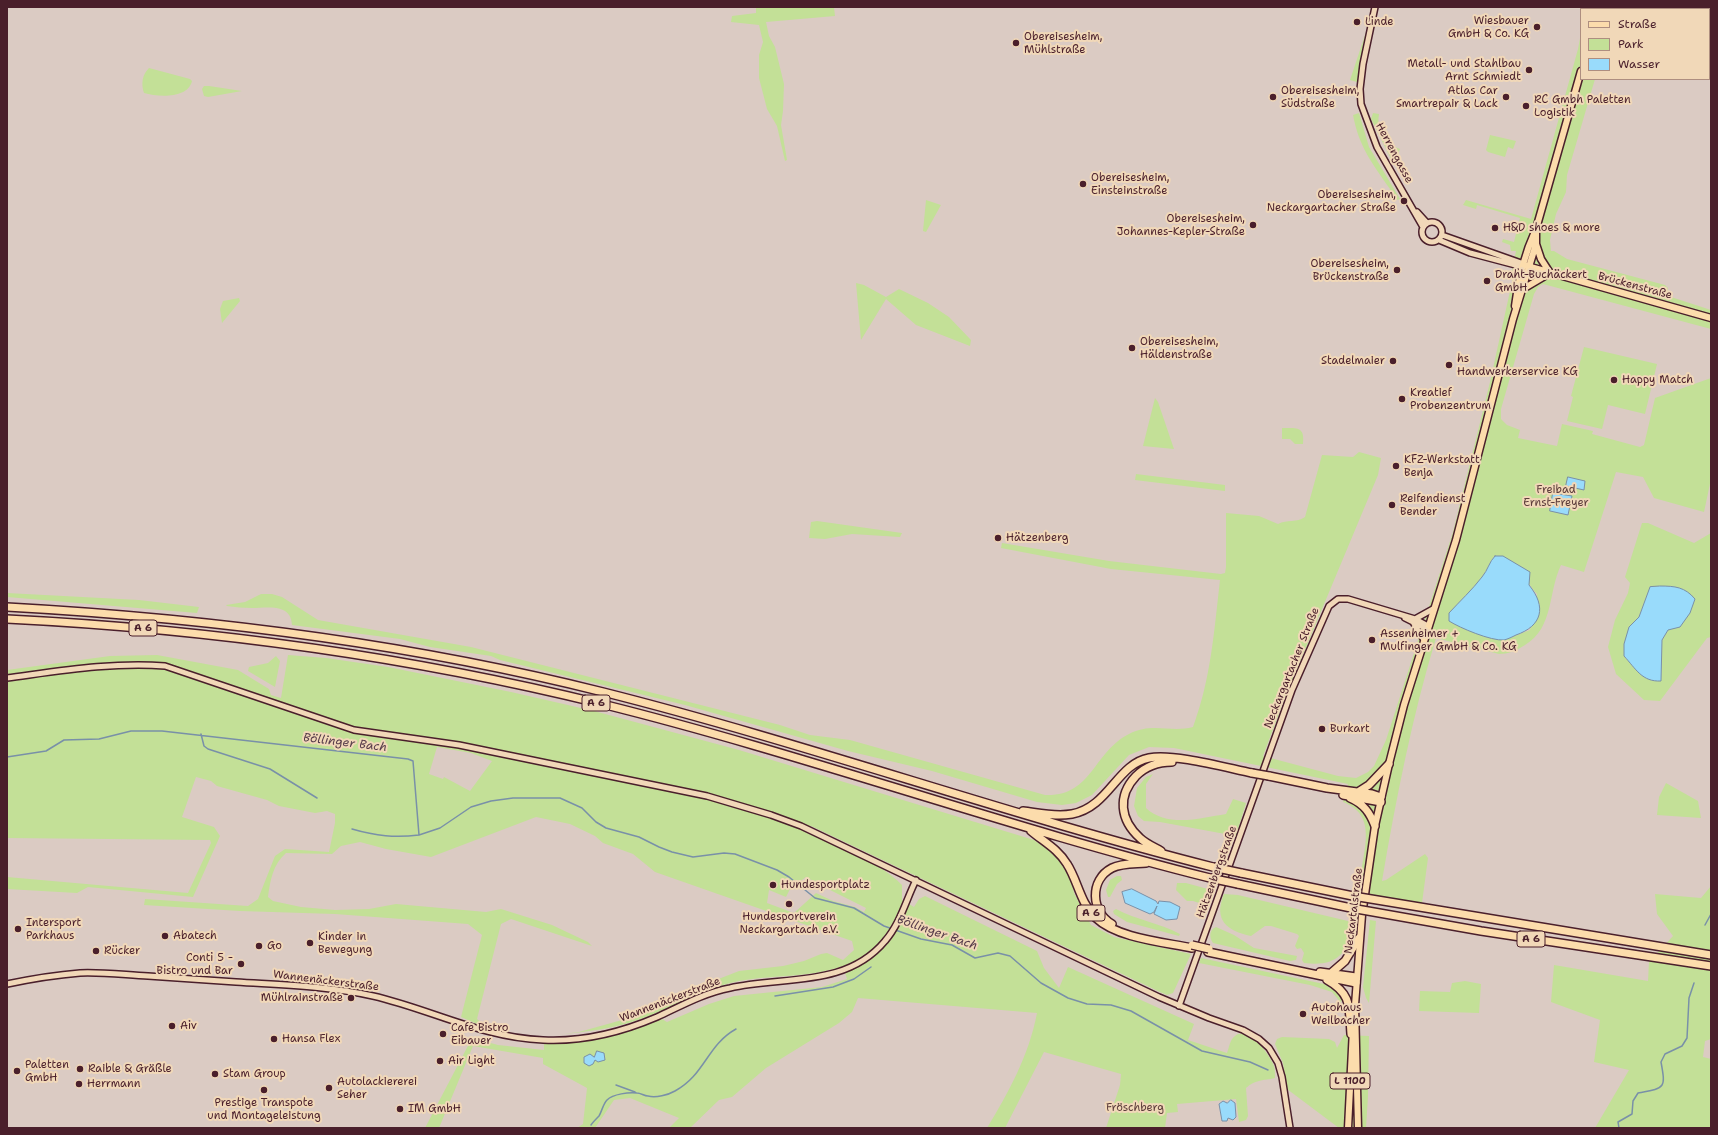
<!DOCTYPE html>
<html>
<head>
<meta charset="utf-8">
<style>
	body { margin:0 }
	#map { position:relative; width:1718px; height:1135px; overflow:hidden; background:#dbcbc3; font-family:"Shantell Sans",sans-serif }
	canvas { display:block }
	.frame { position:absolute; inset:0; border:8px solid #4a1f2b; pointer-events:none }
	.legend { position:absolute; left:1580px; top:8px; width:130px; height:72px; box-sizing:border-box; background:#f1d8b8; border:1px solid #ae8e80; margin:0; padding:5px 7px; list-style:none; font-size:12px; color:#4a1f2b }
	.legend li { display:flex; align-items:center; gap:8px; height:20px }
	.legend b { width:20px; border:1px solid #ae8e80 }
</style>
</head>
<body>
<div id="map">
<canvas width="1718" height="1135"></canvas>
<div class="frame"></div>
<ul class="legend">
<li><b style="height:5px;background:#fcdcac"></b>Straße</li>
<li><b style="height:11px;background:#c3e097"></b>Park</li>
<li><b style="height:11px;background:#99dbfb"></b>Wasser</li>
</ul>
</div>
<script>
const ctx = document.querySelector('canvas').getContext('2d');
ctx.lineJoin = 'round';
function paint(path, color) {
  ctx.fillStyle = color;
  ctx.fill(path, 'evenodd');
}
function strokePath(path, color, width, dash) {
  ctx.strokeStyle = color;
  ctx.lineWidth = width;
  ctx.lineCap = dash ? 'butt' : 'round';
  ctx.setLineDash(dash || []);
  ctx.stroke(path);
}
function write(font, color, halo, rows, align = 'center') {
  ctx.font = font + ' "Shantell Sans",sans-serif';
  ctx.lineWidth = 4;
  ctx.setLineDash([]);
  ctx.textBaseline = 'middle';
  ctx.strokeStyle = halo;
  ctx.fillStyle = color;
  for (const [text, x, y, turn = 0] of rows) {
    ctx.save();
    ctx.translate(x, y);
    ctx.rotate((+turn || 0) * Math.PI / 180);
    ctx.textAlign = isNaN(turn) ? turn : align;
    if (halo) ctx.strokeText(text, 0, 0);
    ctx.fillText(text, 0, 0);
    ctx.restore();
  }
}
paint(new Path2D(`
	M759,7H834L835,16L766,22L769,36L775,47L784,84L783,111L781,125L787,160L785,161L777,126L767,109L759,78V55L763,42L759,25L731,22L732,16L756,13V8Z
	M1367,29L1357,82L1350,80Z
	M1581,33V79H1595L1567,175L1566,192L1556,214L1550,240L1551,251H1554L1567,259L1665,285L1668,288V296L1711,310V329L1543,284L1538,287L1534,294L1501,409V419L1507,425L1520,430L1518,438L1557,446L1562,424L1593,431L1592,434L1640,447L1644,445L1655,398L1711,378V479L1704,512L1654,498L1643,477L1616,472L1584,572L1561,565C1548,592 1554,628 1525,645C1516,651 1508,654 1499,654L1436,638C1412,717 1396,799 1382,881L1386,880L1425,854L1428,858L1422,903L1361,893L1363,882L1361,875C1364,847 1377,815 1343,802L1348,784L1174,748L1149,747L1129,755L1092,795L1076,803L1062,805L1037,802L932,771L848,751L685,705L500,660L491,656L430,647L400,639L292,625C291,603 267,608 252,608C243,608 235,607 227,606L226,605L245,602L261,594H272L282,597L318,620L471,647L780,725L810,735L850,740L1045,795C1092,797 1093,752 1129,734C1152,722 1171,733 1193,727C1211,678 1214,632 1220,580L1111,569L1001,548L1002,543L1109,561L1221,574L1225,573L1226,567V513L1259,516L1278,524C1287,519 1297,523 1305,517L1322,455L1353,457L1359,452L1381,458L1378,475L1284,700L1263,756L1338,776L1356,778L1368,772L1374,766L1386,740L1453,532L1490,382L1512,282V271L1516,251H1511L1510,245L1502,242L1503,239L1514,242L1520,218L1477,205L1476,209L1463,205L1466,200L1531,219L1578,49ZM1495,556C1515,556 1525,581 1537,594L1530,630L1504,640L1449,613C1460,601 1472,590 1482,577C1488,570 1489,562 1495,556Z
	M149,68L190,79L192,81C188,99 158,97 144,93C141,84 142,75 149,68Z
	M204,86H209L242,91L208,97L204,96L202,89Z
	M1359,113L1369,147L1400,199L1397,200L1396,197H1387L1390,189C1372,163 1359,147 1353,115Z
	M1373,113L1379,114C1377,126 1380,131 1391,137L1388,144L1400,149L1394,165L1371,119Z
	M1490,135L1516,141L1513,149L1508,147L1505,157L1488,152L1486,150Z
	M926,200L941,205L926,232L923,231Z
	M856,283L864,285L886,297L899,289L928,303L949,317L971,340L970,346L916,325L886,299L861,340Z
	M239,298L240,301L222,323L220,309L223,301Z
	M1584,347L1657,364L1645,414L1608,405L1602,429L1567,421L1573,397L1571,396Z
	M1155,398L1158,402L1174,449L1143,446Z
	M1282,428C1297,428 1305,426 1303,444H1295L1290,439H1282Z
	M1136,474L1225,485V491L1135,480Z
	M817,521L902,533L900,537L852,534L825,539L809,538L811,522Z
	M1642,523H1648L1694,543L1711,533V637L1707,638L1660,701L1644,700L1616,674L1608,647L1615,620L1628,593L1630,583L1625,577ZM1660,586L1668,630L1662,640L1661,681L1632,665L1624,656L1629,627L1639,617L1647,597Z
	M7,593L139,600L199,607L197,613L7,597Z
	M157,655L238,670L269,689L271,695L281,698L288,655L326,658L388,667L511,692L594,711L739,750L1034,840L1056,854L1065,866L1072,882L1074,893L1091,925L1114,937L1191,954L1173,993L1167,995L1160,992L811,826L807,833C838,846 879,861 902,885V900L914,907L919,899L925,896L1037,951L1044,968L1059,988L1068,967L1194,1024L1188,1040L1227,1053C1229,1048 1230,1039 1235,1036C1248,1025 1270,1055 1274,1066C1275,1069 1275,1075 1275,1078C1263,1081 1256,1079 1246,1088L1248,1116L1246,1120L1239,1122L1236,1099L1177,1104L1178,1112L1167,1113L1165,1128H1106L1120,1085L1121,1074L1044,1052L1005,1128H987C1009,1092 1029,1055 1037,1013L858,998L852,1012L839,1023L766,1068L732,1097L719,1100L690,1128H669L679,1118L630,1098L614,1100L595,1128H577L583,1124L587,1088L543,1064V1058L473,1046L439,1128H425L472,1038L498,1045L544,1050V1044C591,1043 619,1036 662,1019L667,1022L709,1004L734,996L822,987L847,979L843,966C804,980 762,973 723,985C695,993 669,1009 641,1019C613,1029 584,1032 555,1035L579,1032L622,1020L680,994L739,971L783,966L804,961L821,954L827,953L843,960L854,950L852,941L655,872L633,854L603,843L595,836L570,824L536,817L431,857L386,849L360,842L341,846L332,854L286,853C273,864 270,881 268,897L273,901L301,907L335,910L369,909L396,904L486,912L501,909L552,925L588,942L592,946L511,919L501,924L477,1019L486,1026L484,1027L461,1017L482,935L468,924L335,914L240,911L144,905L145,899L248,906L258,899L275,856L285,849L329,852L335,823V814L327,811L315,813L279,806L267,800L217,786L211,781L196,777L182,817L214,827L220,836L193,897L88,887L77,893L7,889V877L188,893L211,843L210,840L7,838V670L110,656ZM437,747L471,753L492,761L470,791L444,777L443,779L429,774ZM806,877L824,887L866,908L864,912L855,907L833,901L816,893L794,913L767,903L769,890L786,897L790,889Z
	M276,656L280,661L275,687L248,671L249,667L268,663Z
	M1153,774L1146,784V808C1167,828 1201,818 1226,814L1233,799L1246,803L1236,836L1160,822L1144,821L1138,816L1134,806L1137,788L1146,777Z
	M1666,783L1698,801L1701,818L1657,815L1659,797Z
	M1117,876H1121L1122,880L1117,884L1110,897H1108L1106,890L1110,880Z
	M1177,883H1186L1215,891L1207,902L1202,904L1193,901H1187L1176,890Z
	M1711,886V1039L1705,1041L1703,1057L1711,1059V1128H1595L1629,1070L1594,1062L1600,1020L1551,1002L1554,965L1648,981L1649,962L1673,936L1657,914L1655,894L1701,898Z
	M1224,894L1238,895L1348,921L1353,925C1348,955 1335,967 1304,963L1302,960L1304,953L1301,948L1297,949L1295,946L1299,936L1297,934L1271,926H1265L1251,936C1227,931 1213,920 1224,894Z
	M1116,909C1136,920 1160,923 1180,934L1179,936L1127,922L1114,914L1113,911Z
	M1370,920L1376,921L1369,1003L1366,998L1363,987Z
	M1216,927L1234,935L1254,948L1297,956L1296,960L1290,961L1213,943C1209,937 1209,930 1216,927Z
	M1201,958L1324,984L1334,990L1342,999L1341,1003L1332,992L1310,985L1199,963Z
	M1465,981L1481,984L1479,1013L1419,1011L1420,991L1450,992L1452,983Z
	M1344,1035L1369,1036L1368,1096L1366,1128H1339L1287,1089L1283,1063L1275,1044L1277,1039L1282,1037L1329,1039L1335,1042L1337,1048Z`), '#c3e097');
const water = new Path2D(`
	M1568,477L1585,481L1584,490L1566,486Z
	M1553,493L1572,496L1568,515L1550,511Z
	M1495,556H1503L1530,572L1529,585C1547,607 1542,626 1516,635C1512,637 1508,639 1504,640C1491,641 1460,628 1449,621V613C1460,601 1472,590 1482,577C1488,570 1489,562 1495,556Z
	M1660,586C1675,586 1685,587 1695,599L1690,613L1680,627L1668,630L1662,640L1661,681C1642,682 1636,669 1624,656V644L1629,627L1639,617L1650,587Z
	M1132,889L1156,901L1158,904L1159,901L1170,902L1180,907L1177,919L1166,920L1154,914L1157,906L1154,912L1150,914L1125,903L1122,892Z
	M597,1051L604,1053L605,1060L598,1062L595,1060L593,1064L589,1066L584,1063V1057L590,1054L594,1057Z
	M1231,1100L1235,1103L1236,1117L1233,1120L1228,1118L1227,1121H1222L1219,1104L1223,1101L1227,1103Z`);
paint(water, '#99dbfb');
strokePath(water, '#7990a8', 1);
strokePath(new Path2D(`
	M201,734L204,746L208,749L270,769L317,798
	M7,757L46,751L64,740L99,739L131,731H162L408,759L413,761L419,835L440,828L471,807L491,801L513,798H560L582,808L596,822L606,828L639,837L659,847L672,852L693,857L724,853L735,854L777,870L789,877L815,898L854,908L884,926L921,939L952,945L975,958L998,953L1010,956L1041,983L1068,998L1087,1004L1111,1005L1131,1011L1202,1051L1250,1062L1268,1070
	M352,829C376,836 395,838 419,835
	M1705,925L1711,914
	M775,996L833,987L854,979L871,967
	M616,1085L635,1092
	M591,1125C593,1122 596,1119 599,1116C602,1111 603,1104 607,1100C613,1094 629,1092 637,1093C641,1093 644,1096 648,1096C656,1098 668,1095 675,1091C705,1075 707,1045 736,1029
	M1619,1128L1618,1122L1632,1114L1633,1101L1638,1093C1665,1088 1666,1089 1661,1062L1665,1054L1682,1046L1687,1038L1689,998L1694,983`), '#7990a8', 1.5);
const minor = new Path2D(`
	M1375,7L1363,64L1360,89L1361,104L1377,147L1423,227
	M1417,212L1427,223
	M1422 232a10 10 0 1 1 20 0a10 10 0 1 1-20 0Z
	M1442,235L1524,264
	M1439,240L1470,253L1523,267
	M1405,618L1427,629
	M1415,619L1433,609
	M1414,624L1424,640
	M7,678C60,671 112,662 165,666L354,730L459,745L707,796L771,815L801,826L1159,997L1209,1018L1243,1030L1259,1039L1269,1048L1278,1063L1282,1077L1290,1128
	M7,984C31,979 55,975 80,973C102,972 126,975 148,976C178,978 207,980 236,982C281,985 328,986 373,996C430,1009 483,1038 543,1040C582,1042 622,1032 657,1017C681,1006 704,993 730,988C783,976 846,988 885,941C900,924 906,900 916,880
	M1179,1006L1292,690L1329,606L1338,599H1348L1415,619L1428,626`);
const major = new Path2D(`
	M1599,9V7
	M1536,244L1541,259L1550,273
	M1527,266L1711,318
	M1523,289L1550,273
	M1515,306C1518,280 1525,253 1536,229L1581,71
	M1348,1128L1353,1029
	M1358,1128L1355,1005L1362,915L1375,826L1389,764L1404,705L1456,540L1513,319L1536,244V229`);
const highway = new Path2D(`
	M7,607C208,618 408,643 603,692C809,744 1008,815 1213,867
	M7,619C208,629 407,656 602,704C807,755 1006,827 1210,878
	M1269,776L1327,788L1372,794L1381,797
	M1358,792L1369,785L1389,764
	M1343,795L1381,802
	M1350,798C1364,804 1370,813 1375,826
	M1023,811C1039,813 1055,817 1072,814C1109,807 1117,764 1149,758C1173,753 1227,768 1252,773
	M1031,831C1044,842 1058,849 1067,864C1078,881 1080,903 1096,918C1117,938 1163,942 1192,948
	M1161,851C1154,847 1145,843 1140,838C1120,820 1117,796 1136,776C1146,766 1157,762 1172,762
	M1241,873L1353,896
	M1238,884L1351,908
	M1112,924C1091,912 1089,880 1112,868C1122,863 1135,864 1146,863
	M1208,952L1356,983
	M1320,972L1356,977
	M1330,974L1345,961L1359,938
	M1327,980C1352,994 1349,1007 1351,1034`);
strokePath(minor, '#4a1f2b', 8);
strokePath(major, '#4a1f2b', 9);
strokePath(highway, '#4a1f2b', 10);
strokePath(minor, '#f1d8b8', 5);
strokePath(major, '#fcdcac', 6);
strokePath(highway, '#fcdcac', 7);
const highwayBridge = new Path2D(`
	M1252,773L1269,776
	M1213,867L1241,873
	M1210,878L1238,884
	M1353,896L1711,955
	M1351,908L1481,931L1711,966
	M1192,945L1209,949`);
strokePath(highwayBridge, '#4a1f2b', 10, []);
strokePath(highwayBridge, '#fcdcac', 7);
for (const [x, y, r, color] of [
	[1357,22,4,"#4a1f2b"],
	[1537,27,4,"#4a1f2b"],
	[1016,43,4,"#4a1f2b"],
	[1529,70,4,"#4a1f2b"],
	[1273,97,4,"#4a1f2b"],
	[1506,97,4,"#4a1f2b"],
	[1526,106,4,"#4a1f2b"],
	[1083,184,4,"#4a1f2b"],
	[1404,201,4,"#4a1f2b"],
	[1253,225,4,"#4a1f2b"],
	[1495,228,4,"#4a1f2b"],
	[1397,270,4,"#4a1f2b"],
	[1487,281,4,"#4a1f2b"],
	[1132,348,4,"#4a1f2b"],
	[1393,361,4,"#4a1f2b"],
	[1449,365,4,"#4a1f2b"],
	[1614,380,4,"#4a1f2b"],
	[1402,399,4,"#4a1f2b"],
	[1396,466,4,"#4a1f2b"],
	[1392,505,4,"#4a1f2b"],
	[998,538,4,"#4a1f2b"],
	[1372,640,4,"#4a1f2b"],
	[1322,729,4,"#4a1f2b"],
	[773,885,4,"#4a1f2b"],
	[789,904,4,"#4a1f2b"],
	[18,929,4,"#4a1f2b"],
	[165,936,4,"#4a1f2b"],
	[310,943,4,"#4a1f2b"],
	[259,946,4,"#4a1f2b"],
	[96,951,4,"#4a1f2b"],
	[241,964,4,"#4a1f2b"],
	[351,998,4,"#4a1f2b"],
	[1303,1014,4,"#4a1f2b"],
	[172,1026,4,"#4a1f2b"],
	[443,1034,4,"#4a1f2b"],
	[274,1039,4,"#4a1f2b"],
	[440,1061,4,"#4a1f2b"],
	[80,1069,4,"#4a1f2b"],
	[17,1071,4,"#4a1f2b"],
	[215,1074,4,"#4a1f2b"],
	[79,1084,4,"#4a1f2b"],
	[329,1088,4,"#4a1f2b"],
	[264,1090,4,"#4a1f2b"],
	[400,1109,4,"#4a1f2b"]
]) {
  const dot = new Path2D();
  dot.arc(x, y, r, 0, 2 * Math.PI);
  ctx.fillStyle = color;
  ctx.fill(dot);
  strokePath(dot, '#f1d8b8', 1.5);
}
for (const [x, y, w] of [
	[143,628,28],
	[596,703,28],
	[1091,913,28],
	[1531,939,28],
	[1350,1081,40]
]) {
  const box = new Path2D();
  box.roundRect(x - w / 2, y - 8, w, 16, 3);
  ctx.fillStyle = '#f1d8b8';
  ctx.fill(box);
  strokePath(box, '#4a1f2b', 1);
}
write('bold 10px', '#4a1f2b', null, [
	["A 6",143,628],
	["A 6",596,703],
	["A 6",1091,913],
	["A 6",1531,939],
	["L 1100",1350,1081]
]);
write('11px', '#4a1f2b', '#f1d8b8', [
	["Wiesbauer",1529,21,"right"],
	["GmbH & Co. KG",1529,34,"right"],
	["Linde",1365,22],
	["Obereisesheim,",1024,37],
	["Mühlstraße",1024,50],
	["Metall- und Stahlbau",1521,64,"right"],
	["Arnt Schmiedt",1521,77,"right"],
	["Obereisesheim,",1281,91],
	["Südstraße",1281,104],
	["Atlas Car",1498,91,"right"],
	["Smartrepair & Lack",1498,104,"right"],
	["RC Gmbh Paletten",1534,100],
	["Logistik",1534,113],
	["Obereisesheim,",1091,178],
	["Einsteinstraße",1091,191],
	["Obereisesheim,",1396,195,"right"],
	["Neckargartacher Straße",1396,208,"right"],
	["Obereisesheim,",1245,219,"right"],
	["Johannes-Kepler-Straße",1245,232,"right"],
	["H&D shoes & more",1503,228],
	["Obereisesheim,",1389,264,"right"],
	["Brückenstraße",1389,277,"right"],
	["Draht-Buchäckert",1495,275],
	["GmbH",1495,288],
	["Obereisesheim,",1140,342],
	["Häldenstraße",1140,355],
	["hs",1457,359],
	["Handwerkerservice KG",1457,372],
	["Stadelmaier",1385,361,"right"],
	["Happy Match",1622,380],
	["Kreatief",1410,393],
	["Probenzentrum",1410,406],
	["KFZ-Werkstatt",1404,460],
	["Benja",1404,473],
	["Reifendienst",1400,499],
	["Bender",1400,512],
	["Hätzenberg",1006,538],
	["Assenheimer +",1380,634],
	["Mulfinger GmbH & Co. KG",1380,647],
	["Burkart",1330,729],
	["Hundesportplatz",781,885],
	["Hundesportverein",789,917,"center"],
	["Neckargartach e.V.",789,930,"center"],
	["Intersport",26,923],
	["Parkhaus",26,936],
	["Abatech",173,936],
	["Kinder in",318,937],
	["Bewegung",318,950],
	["Go",267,946],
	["Rücker",104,951],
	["Conti 5 -",233,958,"right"],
	["Bistro und Bar",233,971,"right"],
	["Mühlrainstraße",343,998,"right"],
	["Autohaus",1311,1008],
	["Weilbacher",1311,1021],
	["Aiv",180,1026],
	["Cafe Bistro",451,1028],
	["Eibauer",451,1041],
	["Hansa Flex",282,1039],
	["Air Light",448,1061],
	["Paletten",25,1065],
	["GmbH",25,1078],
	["Raible & Gräßle",88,1069],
	["Stam Group",223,1074],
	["Autolackiererei",337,1082],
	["Seher",337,1095],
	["Herrmann",87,1084],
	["Prestige Transpote",264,1103,"center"],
	["und Montageleistung",264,1116,"center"],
	["IM GmbH",408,1109]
], 'left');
write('11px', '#4a1f2b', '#f1d8b8', [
	["Herrengasse",1394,153,62],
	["Brückenstraße",1635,286,15],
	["Neckargartacher Straße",1292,668,-68],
	["Hätzenbergstraße",1217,872,-70],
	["Neckartalstraße",1354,911,-83],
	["Wannenäckerstraße",326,981,7],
	["Wannenäckerstraße",670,1000,-21]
]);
write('11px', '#5c3c3b', '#f1d8b8', [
	["Freibad",1556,490],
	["Ernst-Freyer",1556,503],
	["Fröschberg",1135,1108]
]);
write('italic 12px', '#563b4a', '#f1d8b8', [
	["Böllinger Bach",345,743,7],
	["Böllinger Bach",937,933,19]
]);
</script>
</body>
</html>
